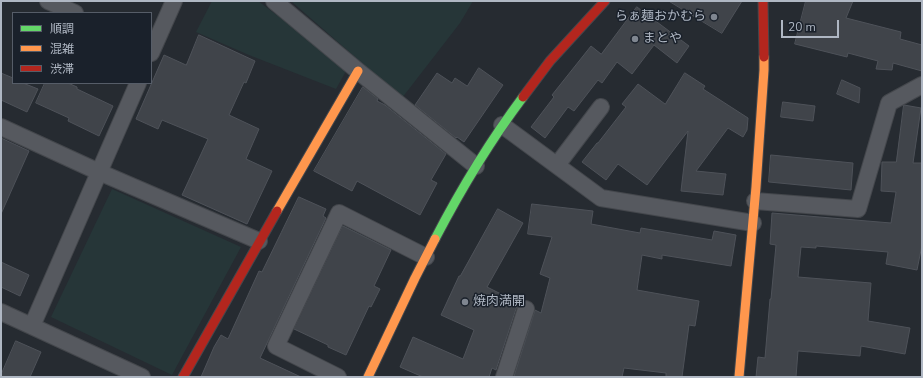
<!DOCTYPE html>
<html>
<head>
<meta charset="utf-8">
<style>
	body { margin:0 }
	#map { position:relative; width:923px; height:378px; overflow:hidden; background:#262b31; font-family:"Nunito Sans","Noto Sans JP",sans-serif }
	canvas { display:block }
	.frame { position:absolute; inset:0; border:2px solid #afb7c3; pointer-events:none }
	.legend { position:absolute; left:12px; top:12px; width:140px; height:72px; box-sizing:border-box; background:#1a212b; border:1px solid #565d68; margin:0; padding:5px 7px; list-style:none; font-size:12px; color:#afb7c3 }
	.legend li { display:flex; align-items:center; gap:8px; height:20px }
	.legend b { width:20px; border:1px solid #565d68 }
	.scale { position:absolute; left:781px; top:20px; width:58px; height:18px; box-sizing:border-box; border:2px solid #afb7c3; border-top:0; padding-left:5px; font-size:12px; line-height:14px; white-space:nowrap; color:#afb7c3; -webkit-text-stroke:3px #1a212b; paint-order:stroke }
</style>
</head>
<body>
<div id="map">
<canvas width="923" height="378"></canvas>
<div class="frame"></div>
<ul class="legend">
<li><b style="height:5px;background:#63d668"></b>順調</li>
<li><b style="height:5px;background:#ff974d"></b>混雑</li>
<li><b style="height:5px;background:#b3261e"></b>渋滞</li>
</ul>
<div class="scale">20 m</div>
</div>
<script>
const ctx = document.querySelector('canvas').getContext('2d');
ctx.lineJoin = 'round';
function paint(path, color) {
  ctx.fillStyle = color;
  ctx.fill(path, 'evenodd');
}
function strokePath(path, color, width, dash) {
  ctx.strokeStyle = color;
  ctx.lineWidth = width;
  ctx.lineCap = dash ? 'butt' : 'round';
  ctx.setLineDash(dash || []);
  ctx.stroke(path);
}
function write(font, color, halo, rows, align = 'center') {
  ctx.font = font + ' "Nunito Sans","Noto Sans JP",sans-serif';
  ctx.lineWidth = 3;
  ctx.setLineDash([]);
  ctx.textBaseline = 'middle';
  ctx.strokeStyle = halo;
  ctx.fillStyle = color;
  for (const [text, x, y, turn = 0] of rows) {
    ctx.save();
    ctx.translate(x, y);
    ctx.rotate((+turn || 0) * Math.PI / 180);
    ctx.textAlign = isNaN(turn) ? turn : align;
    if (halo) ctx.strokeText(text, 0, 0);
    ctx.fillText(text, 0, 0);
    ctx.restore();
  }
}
paint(new Path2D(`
	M212,1H258L343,65L345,73L336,89L249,55L196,32Z
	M291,1H473L460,23L402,98Z
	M112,189L241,247L172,375L51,317Z`), '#263638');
const building = new Path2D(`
	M669,1H742L722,33Z
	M806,1H853L846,18L901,32L900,39L922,45V71L893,63L892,70L876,69L878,61L848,53L847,57L795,44Z
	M637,7L689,46L677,63L654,45L632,74L617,62L602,83L598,80L574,111L568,107L545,138L531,127L554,97L552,95L591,46L601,54Z
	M199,35L255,61L246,83L244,82L229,115L259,129L246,159L272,171L247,224L182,195L208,139L162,120L158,129L136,119L164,55L186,65Z
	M479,68L503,85L464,142L457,137L456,138L415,105L437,73L452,83L455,78L467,86Z
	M1,73L13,78V83H23L38,89L27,112L1,100Z
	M685,73L705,86L703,89L748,118L747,130L743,137L728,128L696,171L726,174L723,195L681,191L688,131L647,185L618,164L606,180L582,162L597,143H598L626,107L622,104L638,84L665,104Z
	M842,80L860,88L859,103L837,94Z
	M45,83H68L77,87V89L113,106L99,136L68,121L69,118L36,103Z
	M363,87L378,99L377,101L385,105L446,154L431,180L437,183L420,215L357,181L352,191L314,171Z
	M783,102L815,106L813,121L781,117Z
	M904,105L921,108L913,163H922V245L917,270L886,264L888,252L816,246V248L801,247L798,277L871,283L868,321L910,328L905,354L861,346L860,356L798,351L796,377H756L758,357L765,358L770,299H771L776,245L770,244L772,213L891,223L896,192L881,191L882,162H896Z
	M1,138L29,151L1,214Z
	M771,155L853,163L851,190L769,182Z
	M299,197L326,209L323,216L326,218L260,358L301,377H201L214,347L221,335L228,339L259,271L262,272L281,233Z
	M532,204L593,211L591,224L640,233L641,228L712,240L714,231L736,235L731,266L662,255V259L642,255L637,290L699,301L695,326L689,325L682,377H666V373L624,368L622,377H517L514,376L535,310L541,313L550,278L540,274L552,237L528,234Z
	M498,209L523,223L487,287L519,303L517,306L496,370L492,368L489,377H423L400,367L413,337L463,359L474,330L441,315L459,276H460Z
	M343,226L391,250L374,286L380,289L371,307L369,306L346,355L328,347V345L294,329Z
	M1,262L29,275L20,296L1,287Z
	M16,341L41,352L30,377H1V375Z`);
paint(building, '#40444a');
strokePath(building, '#4e5259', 1);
const street = new Path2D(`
	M48,1L75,13
	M274,1L358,71L476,166
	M151,53L174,1
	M502,125L601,198L753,223
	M1,127L99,172L259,241
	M557,165L601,107
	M755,201L858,209L889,103L922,85
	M1,312L142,377
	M32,326L138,83
	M338,377L276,346L339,213L426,257
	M504,377L526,309`);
const fast = new Path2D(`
	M435,239C461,189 490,141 523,97`);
const slow = new Path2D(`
	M277,211L358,71
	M368,377L415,278L435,239
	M739,377L756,187L764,70V57`);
const jam = new Path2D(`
	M763,1L764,57
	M523,97L550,61L605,1
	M183,377L277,211`);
strokePath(street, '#44474c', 18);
strokePath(fast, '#44474c', 11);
strokePath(slow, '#44474c', 11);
strokePath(jam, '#44474c', 11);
strokePath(street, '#56595f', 16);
strokePath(fast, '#63d668', 9);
strokePath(slow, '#ff974d', 9);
strokePath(jam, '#b3261e', 9);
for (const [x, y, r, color] of [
	[714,17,4,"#7f8690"],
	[635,39,4,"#7f8690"],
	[465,302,4,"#7f8690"]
]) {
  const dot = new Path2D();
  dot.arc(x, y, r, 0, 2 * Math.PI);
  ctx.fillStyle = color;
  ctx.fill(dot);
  strokePath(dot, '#1a212b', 1.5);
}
write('13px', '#afb7c3', '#1a212b', [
	["らぁ麺おかむら",706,17,"right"],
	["まとや",643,39],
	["焼肉満開",473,302]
], 'left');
</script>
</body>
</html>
